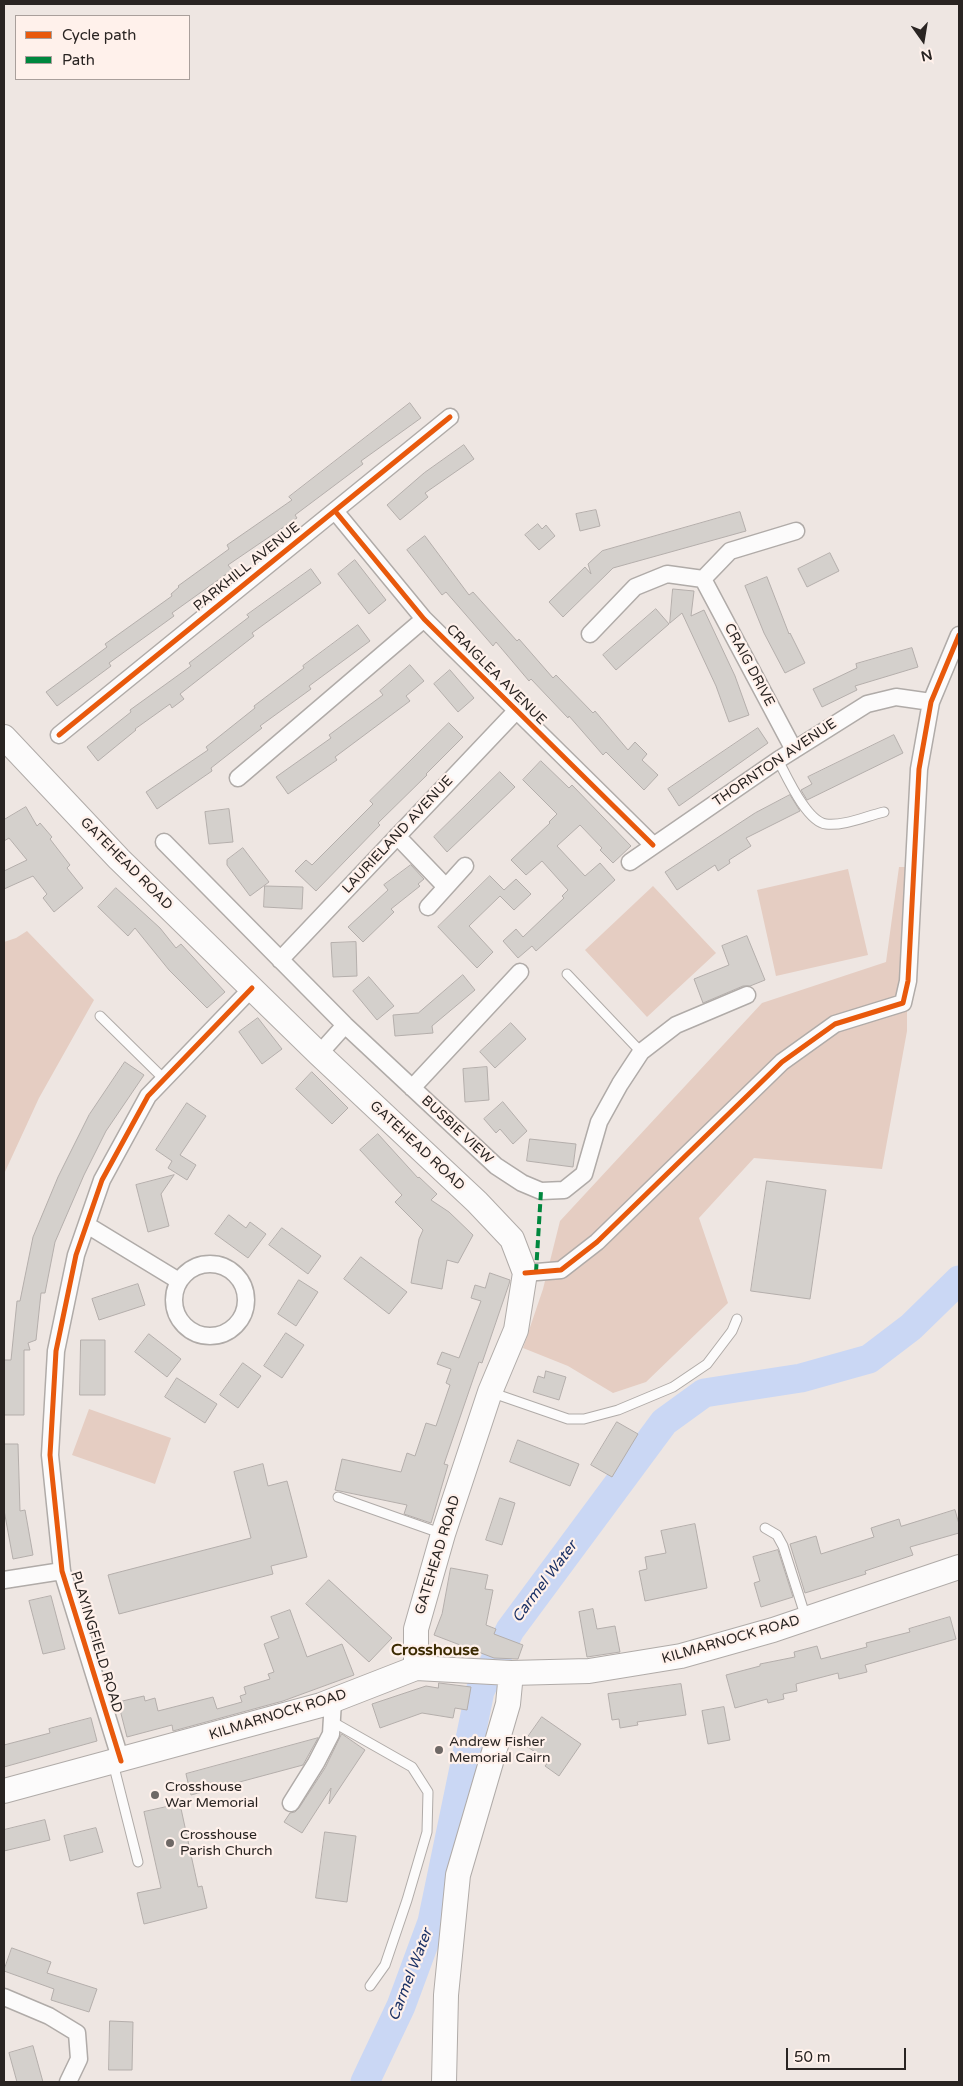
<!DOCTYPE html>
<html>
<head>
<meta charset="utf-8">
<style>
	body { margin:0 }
	#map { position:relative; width:963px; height:2086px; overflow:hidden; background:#eee6e2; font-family:"Varela Round",sans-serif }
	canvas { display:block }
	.frame { position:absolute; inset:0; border:5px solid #292422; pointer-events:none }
	.legend { position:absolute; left:15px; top:15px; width:175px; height:65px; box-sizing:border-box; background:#fff1eb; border:1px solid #a99f9b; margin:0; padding:6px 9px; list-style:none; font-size:15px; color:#292422 }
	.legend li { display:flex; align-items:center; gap:10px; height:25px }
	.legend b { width:25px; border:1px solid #a99f9b }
	.north { position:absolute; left:898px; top:15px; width:50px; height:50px; -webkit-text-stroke:4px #fff1eb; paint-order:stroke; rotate:167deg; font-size:14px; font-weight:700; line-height:20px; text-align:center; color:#292422 }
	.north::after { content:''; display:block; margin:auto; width:18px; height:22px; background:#292422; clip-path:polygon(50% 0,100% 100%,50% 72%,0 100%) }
	.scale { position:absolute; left:786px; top:2048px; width:120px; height:22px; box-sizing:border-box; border:2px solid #292422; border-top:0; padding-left:6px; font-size:15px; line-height:18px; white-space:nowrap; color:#292422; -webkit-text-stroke:4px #fff1eb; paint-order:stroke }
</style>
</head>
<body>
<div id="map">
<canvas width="963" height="2086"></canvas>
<div class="frame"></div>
<ul class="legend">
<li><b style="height:6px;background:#e8590c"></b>Cycle path</li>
<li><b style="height:6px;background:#00873e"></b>Path</li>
</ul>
<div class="north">N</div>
<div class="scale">50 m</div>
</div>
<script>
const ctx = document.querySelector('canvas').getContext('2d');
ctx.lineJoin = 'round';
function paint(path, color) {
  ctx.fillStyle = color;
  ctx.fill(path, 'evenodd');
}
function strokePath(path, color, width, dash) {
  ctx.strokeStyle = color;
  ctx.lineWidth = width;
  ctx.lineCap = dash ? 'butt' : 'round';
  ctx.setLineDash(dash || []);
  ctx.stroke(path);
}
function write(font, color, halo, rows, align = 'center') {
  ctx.font = font + ' "Varela Round",sans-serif';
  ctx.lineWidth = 4.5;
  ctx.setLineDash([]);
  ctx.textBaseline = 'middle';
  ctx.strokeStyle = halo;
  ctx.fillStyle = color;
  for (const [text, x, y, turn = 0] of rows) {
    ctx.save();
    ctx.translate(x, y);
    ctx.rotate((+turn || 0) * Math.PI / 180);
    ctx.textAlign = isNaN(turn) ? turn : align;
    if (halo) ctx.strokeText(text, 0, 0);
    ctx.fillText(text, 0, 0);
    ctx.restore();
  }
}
paint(new Path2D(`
	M899,867H907V1031L882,1169L754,1158L699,1218L728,1303L646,1382L613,1393L568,1366L523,1348L543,1289L560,1221L762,1003L886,962Z
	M848,869L868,955L776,976L757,890Z
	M653,886L716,953L647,1017L585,950Z
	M27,931L94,1000L39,1098L4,1174V942L16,938Z
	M89,1409L171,1438L155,1484L72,1455Z`), '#e5cdc2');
strokePath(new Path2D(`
	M365,2082L401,2006L432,1922L480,1691L510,1630L664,1422L704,1393L801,1378L869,1359L911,1327L959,1280`), '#cad7f4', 29);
const building = new Path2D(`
	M410,403L421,418L361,461L363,464L295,515L297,518L228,565L232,570L172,613L174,616L109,663L111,666L57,706L46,692L107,647L105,644L172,596L171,594L179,587L178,586L229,549L227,545L292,500L289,497Z
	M464,445L474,459L425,493L428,497L400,520L387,505L424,473Z
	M596,510L600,526L580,531L576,514Z
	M740,512L746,531L613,568L563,617L549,602L585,567L591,574L588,564L602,551Z
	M538,524L542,529L546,525L555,536L539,550L525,535Z
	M425,536L469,595L473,592L517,641L519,639L553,678L556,675L593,713L595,711L628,750L635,742L647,754L642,760L658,775L644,790L606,752L603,755L569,716L568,718L531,679L529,681L496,642L493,646L446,592L442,595L407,550Z
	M830,553L839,571L807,587L798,569Z
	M355,560L386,600L369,614L338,574Z
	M311,569L321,583L252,633L254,636L180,694L184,699L172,708L170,704L135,729L136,730L98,761L87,747L131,712L130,710L191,666L189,663L249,617L247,615Z
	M767,577L789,634L790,633L805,663L785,673L764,633L745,586Z
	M673,589L694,591L691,616L704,610L735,676L749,715L729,722L716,686L682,613L670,623Z
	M656,609L669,624L616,670L603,655Z
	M358,625L370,641L309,686L311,689L260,726L262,728L211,768L212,771L157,809L146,792L208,750L206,747L255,708L254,706L304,668L303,666Z
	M912,648L918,667L855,686L857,690L822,707L813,689L857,668L856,664Z
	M410,665L424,681L406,696L410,701L335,757L337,760L288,794L276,777L331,738L329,735L383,695L380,691Z
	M450,670L474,698L458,712L434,684Z
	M449,723L463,737L426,774L427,775L378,823L380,825L316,891L295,871L306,860L312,865L373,804L370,801Z
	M758,728L768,743L679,806L668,789Z
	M894,735L903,753L807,800L801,790L812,784L808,777Z
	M541,761L569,788L572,785L631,846L613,863L600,850L602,848L580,825L557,846L585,876L600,863L615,880L536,951L532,946L518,958L503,941L516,929L523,937L564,898L562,896L568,890L542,861L526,875L511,860L550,823L549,822L557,814L523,780Z
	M500,772L515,787L447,852L434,837Z
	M790,795L800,811L746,838L751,846L729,860L730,863L718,871L715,865L677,890L665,872L755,813Z
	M26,807L37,826L40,823L52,837L50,839L70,865L67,868L83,888L54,912L43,898L47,894L33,876L4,889V871L27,860L9,838L4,841V820Z
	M229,809L233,842L209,844L205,812Z
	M243,848L269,882L250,896L227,865V860Z
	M411,865L424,879L418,884L420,886L391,909L394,912L363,942L348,927L388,890L384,885Z
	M490,876L504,890L516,879L531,894L514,910L500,896L469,926L493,952L477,968L438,927Z
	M265,886L303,887L302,909L264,907Z
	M116,888L160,928L176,948L181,944L225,992L207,1008L169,970L135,928L128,936L98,907Z
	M747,936L765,980L750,986H743L703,1003L694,979L729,965L722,946Z
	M356,942L357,976L333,977L331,943Z
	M463,975L475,990L432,1026L433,1033L395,1036L393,1015L418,1013Z
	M369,977L394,1006L377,1020L353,991Z
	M258,1018L282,1049L262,1064L239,1032Z
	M511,1023L526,1039L495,1068L480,1052Z
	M125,1062L144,1075L106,1131L84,1175L55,1242L45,1293H41L36,1340L28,1343L30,1350H24V1415H4V1360H11L17,1301H20L33,1237L58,1177L89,1115Z
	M487,1067L489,1100L465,1102L463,1069Z
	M312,1072L348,1108L332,1124L296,1089Z
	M503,1102L527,1131L513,1144L500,1129L496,1133L484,1119Z
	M187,1103L206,1116L180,1155L196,1165L187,1180L168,1168L172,1161L156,1150Z
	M378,1134L418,1178L419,1177L437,1194L431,1200L449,1212L473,1235L458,1263L447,1260L442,1289L411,1283L419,1239L423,1230L395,1202L402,1195L360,1150Z
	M530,1139L576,1144L573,1167L527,1161Z
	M174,1175L161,1194L169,1226L148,1232L136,1185Z
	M767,1181L826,1190L810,1299L751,1291Z
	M229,1215L246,1228L250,1222L266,1234L248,1258L215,1234Z
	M282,1228L321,1256L308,1274L269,1245Z
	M361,1257L407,1292L389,1314L344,1279Z
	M490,1273L510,1280L509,1284L482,1363L479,1362L444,1464L448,1465L431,1523L404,1514L407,1505L335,1490L342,1459L401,1472L407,1453L415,1456L426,1423L436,1426L450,1385L446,1383L451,1369L437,1364L442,1352L459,1358L481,1301L471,1298L475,1285L485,1288Z
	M299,1280L318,1292L296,1326L278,1314Z
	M138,1284L145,1305L99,1320L92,1299Z
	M286,1333L304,1345L282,1378L264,1366Z
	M149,1334L181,1359L167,1377L135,1352Z
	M81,1340H105V1395H80Z
	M243,1363L261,1376L238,1408L220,1395Z
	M546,1371L566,1377L559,1400L533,1392L538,1376L544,1378Z
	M177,1378L217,1404L205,1423L165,1397Z
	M617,1422L638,1434L612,1477L591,1465Z
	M518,1440L579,1464L570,1486L510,1462Z
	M4,1444H18L20,1511L25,1510L33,1555L13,1559L4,1510Z
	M263,1464L268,1486L287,1481L307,1557L271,1566L273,1574L119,1614L108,1575L251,1538L234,1472Z
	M500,1498L515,1503L502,1545L486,1540Z
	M955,1510L959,1524V1533L910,1547L913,1555L865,1571L866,1574L805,1593L790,1544L816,1536L821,1554L874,1537L871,1528L899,1519L901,1526Z
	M695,1524L707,1588L645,1601L639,1571L647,1569L645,1557L666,1553L661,1531Z
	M778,1550L793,1597L761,1607L754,1583L760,1581L753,1557Z
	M451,1568L488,1575L485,1589L493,1590L486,1625L496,1629L494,1634L523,1645L518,1659L494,1658L434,1635L442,1614Z
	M329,1580L392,1638L369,1662L306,1604Z
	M51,1596L65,1649L43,1654L29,1601Z
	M593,1609L597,1629L615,1626L620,1652L587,1657L579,1612Z
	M290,1610L307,1657L342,1644L354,1675L283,1701L173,1731L172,1725L127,1737L118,1702L144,1696L145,1701L155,1698L158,1711L213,1697L217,1709L242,1702L240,1696L246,1694L244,1687L270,1679L268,1674L274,1672L264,1644L279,1638L271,1617Z
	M950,1617L956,1639L865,1665L867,1672L839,1679L838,1673L796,1684L797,1691L783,1694L784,1699L768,1703L767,1699L735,1708L726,1675L760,1666V1664L795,1657L794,1652L817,1646L821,1659L867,1647L866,1643L910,1632L909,1629Z
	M439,1683L471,1687L467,1710L455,1708L453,1718L422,1713L380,1728L372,1704L426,1686L438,1688Z
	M681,1684L686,1715L637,1722L638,1725L620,1728L619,1719L612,1720L608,1694Z
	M724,1707L730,1740L708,1744L702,1711Z
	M542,1717L581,1744L559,1776L545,1766L549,1761L523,1744Z
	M91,1718L97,1741L4,1767V1745L50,1733L49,1729Z
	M342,1734L365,1750L329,1804L331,1788L302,1833L284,1822L290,1813L295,1812L299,1808L325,1768Z
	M318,1738L303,1765L191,1795L186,1774Z
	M180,1804L198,1887L202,1886L207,1908L144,1924L137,1893L161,1888L144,1812Z
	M45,1820L50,1840L4,1851V1830Z
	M96,1828L103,1852L70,1861L64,1836Z
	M325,1832L356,1836L347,1902L316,1898Z
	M12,1948L51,1962L47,1973L97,1989L89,2012L51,2000L54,1989L4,1971Z
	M110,2021L133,2022L132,2070H109Z
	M33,2046L43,2082H17L9,2053Z`);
paint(building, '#d4d0cc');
strokePath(building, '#b4aeab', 1);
const lane = new Path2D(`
	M778,760C787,777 807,822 826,824C845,826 866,816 884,812
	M567,974L641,1052
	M100,1016L164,1079
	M490,1392L568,1419H584L618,1410L673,1387L707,1364L732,1331L737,1319
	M338,1497L443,1534
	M765,1528L777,1535L783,1546L806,1618
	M331,1721L412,1767L428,1792L427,1832L407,1900L385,1965L370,1986
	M113,1763L138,1862`);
const street = new Path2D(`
	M335,511L424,619L653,845
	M703,579L730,551L796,531
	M590,634L635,587L667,574L703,579L794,750
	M59,735L450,417
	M238,778L424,619
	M397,836L445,886
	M164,842L345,1025L496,1166L522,1183L541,1191L564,1190L584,1174L599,1122L620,1084L641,1052L676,1025L747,995
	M630,862L778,760L867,704L896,697L931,702
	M428,907L465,866
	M280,960L517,710
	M319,1054L345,1025
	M412,1088L520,972
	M87,1225L179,1281
	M174 1300a36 36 0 1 1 72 0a36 36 0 1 1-72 0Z
	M525,1273L561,1270L597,1242L782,1062L835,1024L903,1003L908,981L919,769L931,702L959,635
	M4,1580L62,1571
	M121,1761L62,1571L50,1455L56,1351L76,1255L102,1180L148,1096L252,988
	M291,1803L316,1763L331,1734L333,1701
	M4,1997L49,2016L77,2033L79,2059L68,2082`);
const secondary = new Path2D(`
	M4,737L119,859L319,1054L477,1202L512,1239L525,1273L516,1330L490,1392L443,1534L416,1629V1668
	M4,1791L321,1705L416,1668L511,1673L589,1671L681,1656L773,1630L959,1567
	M444,2082L446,1995L458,1875L508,1704L511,1673`);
strokePath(lane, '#b0aba8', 11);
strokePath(street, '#b0aba8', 19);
strokePath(secondary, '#b0aba8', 26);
strokePath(lane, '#fcfbfb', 9);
strokePath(street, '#fcfbfb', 16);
strokePath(secondary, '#fcfbfb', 24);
strokePath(new Path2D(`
	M536,1272L541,1191`), '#00873e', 4, [8, 4]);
strokePath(new Path2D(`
	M335,511L424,619L653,845
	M59,735L450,417
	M525,1273L561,1270L597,1242L782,1062L835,1024L903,1003L908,981L919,769L931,702L959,635
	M121,1761L62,1571L50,1455L56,1351L76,1255L102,1180L148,1096L252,988`), '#e8590c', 5);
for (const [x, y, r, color] of [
	[439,1750,5,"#6e6865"],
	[155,1795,5,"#6e6865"],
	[170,1843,5,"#6e6865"]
]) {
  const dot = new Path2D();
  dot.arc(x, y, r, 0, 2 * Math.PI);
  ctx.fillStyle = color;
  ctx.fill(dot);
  strokePath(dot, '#fff1eb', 2);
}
write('14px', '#292422', '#fff1eb', [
	["PARKHILL AVENUE",247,567,-39],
	["CRAIG DRIVE",749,665,62],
	["CRAIGLEA AVENUE",496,675,45],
	["THORNTON AVENUE",775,763,-34],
	["LAURIELAND AVENUE",398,835,-47],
	["GATEHEAD ROAD",126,864,45],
	["BUSBIE VIEW",457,1130,43],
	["GATEHEAD ROAD",417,1146,43],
	["GATEHEAD ROAD",438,1555,-73],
	["KILMARNOCK ROAD",731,1640,-16],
	["PLAYINGFIELD ROAD",96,1642,73],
	["KILMARNOCK ROAD",278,1715,-17]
]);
write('14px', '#292422', '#fff1eb', [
	["Andrew Fisher",449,1742],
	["Memorial Cairn",449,1758],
	["Crosshouse",165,1787],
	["War Memorial",165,1803],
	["Crosshouse",180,1835],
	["Parish Church",180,1851]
], 'left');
write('italic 15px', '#1c3266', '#fff1eb', [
	["Carmel Water",545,1582,-53],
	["Carmel Water",411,1975,-69]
]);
write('bold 16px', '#3c2b02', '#fff1eb', [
	["Crosshouse",435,1651]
]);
</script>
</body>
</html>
